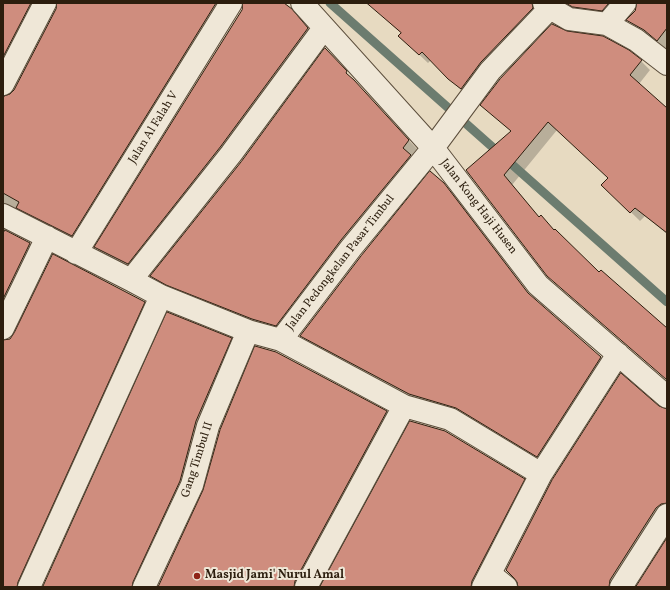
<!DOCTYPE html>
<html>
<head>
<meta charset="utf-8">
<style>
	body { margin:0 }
	#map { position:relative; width:670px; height:590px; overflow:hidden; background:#e7dac1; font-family:Vollkorn,serif }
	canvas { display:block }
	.frame { position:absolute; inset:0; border:4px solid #2c1e0e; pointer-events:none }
</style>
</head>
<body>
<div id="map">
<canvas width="670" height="590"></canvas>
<div class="frame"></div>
</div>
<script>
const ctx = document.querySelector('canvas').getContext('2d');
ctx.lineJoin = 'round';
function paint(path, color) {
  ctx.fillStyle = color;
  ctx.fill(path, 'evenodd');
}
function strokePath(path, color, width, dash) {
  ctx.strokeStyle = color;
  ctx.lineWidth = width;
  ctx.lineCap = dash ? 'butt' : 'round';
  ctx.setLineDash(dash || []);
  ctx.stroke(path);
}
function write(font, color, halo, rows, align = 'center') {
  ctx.font = font + ' Vollkorn,serif';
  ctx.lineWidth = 4;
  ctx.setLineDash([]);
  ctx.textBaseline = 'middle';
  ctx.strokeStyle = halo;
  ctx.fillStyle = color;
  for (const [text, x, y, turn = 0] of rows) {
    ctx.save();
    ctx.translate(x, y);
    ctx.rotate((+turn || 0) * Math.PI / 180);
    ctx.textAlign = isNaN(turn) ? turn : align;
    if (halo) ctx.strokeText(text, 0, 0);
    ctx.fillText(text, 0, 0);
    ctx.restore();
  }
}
paint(new Path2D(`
	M3,3H45L3,82Z
	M58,3H231L81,244L3,215V97L11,95L15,90L57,9Z
	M244,3H282L300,19L316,38L137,272L104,256L96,247L243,10Z
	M368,3H544L470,97L458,87L431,60L428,63L408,44L402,33Z
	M562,3H625L611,19L583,15Z
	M638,3H667L666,49L653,39L636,29L628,20L635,12Z
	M567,32L641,61L650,70L639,84L667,109V234L645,216L640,221L603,185L609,178L557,130L512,185L529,205L526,209L599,273L667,329V380L548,276L467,170L512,132L481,105Z
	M325,50L417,149L411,157L419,164L285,334L261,327L160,284L151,276L242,162Z
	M443,184L452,192L533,299L609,365L545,464L417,402L309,343L301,336Z
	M3,230L30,244L38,252L3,326Z
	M144,302L153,311L28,587H3V341Z
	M231,339L240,347L143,587H44Z
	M658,407L667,410V515L620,587H519Z
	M386,412L395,421L305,587H159Z
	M524,479L533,488L482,587H321Z`), '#0003');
strokePath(new Path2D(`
	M330,3L667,302`), '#6c7c6f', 9);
const building = new Path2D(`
	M3,3H31L3,57Z
	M57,3H216L72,236L16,208L19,202L3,193V98L4,96L10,94L14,90L56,9Z
	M243,3H284L292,9L308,28L221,146L128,264L94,247L242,10Z
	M367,3H532L533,8L481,62L461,89L448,79L422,52L419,55L398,36L401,33Z
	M566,3H609L602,11L573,7Z
	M637,3H667V28L657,41L644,30L626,20L635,11Z
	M552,24L567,31L603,36L629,50L642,60L630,75L667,108V233L635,208L630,213L601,185L608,178L548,122L504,175L539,217L541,215L554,230L555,229L599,272L601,270L667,328V380L547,276L466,170L511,131L480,105L500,79Z
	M325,48L347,71L346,73L354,80L409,140L403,148L411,155L341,240L276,326L252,319L166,285L150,276L241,162Z
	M430,171L444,183L528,293L601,357L537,457L456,408L409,394L300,336L361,256Z
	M5,230L30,243L3,299V234Z
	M53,254L145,302L18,582L17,587H3V340L10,339L14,333Z
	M167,312L232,338L196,421L180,481L133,582L132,587H43Z
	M255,346L276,352L387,411L295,581L294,587H158L203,490L220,430Z
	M621,373L659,406L667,409V503L661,504L656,508L610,580L609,587H518L517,582L514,578L506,570L552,480Z
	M410,421L445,431L525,479L472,581L471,587H320Z
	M667,538V587H636Z`);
paint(building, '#cf8d7e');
strokePath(building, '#2c1e0e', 1);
const minor = new Path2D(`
	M302,3L433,148L538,285L667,397
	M544,3L550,8L569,19L607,24L636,40L667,64
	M607,24L625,3
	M3,84L45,3
	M3,215L131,280L161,296L248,331L281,340L351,248L433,148L490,71L550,8
	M76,253L231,3
	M131,280L231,154L324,28
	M3,328L47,237
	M281,340L404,406L450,419L541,474
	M490,574L506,587
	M29,587L161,296
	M144,587L192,485L208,426L248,331
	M306,587L404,406
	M483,587L541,474L618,354
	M621,587L667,515`);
strokePath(minor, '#5b4d3b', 24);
strokePath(minor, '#efe7d7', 22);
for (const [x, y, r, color] of [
	[197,576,4,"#8f2418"]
]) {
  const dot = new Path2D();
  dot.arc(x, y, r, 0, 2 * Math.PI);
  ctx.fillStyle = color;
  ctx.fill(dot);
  strokePath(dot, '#efe7d7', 1.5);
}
write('12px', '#2c1e0e', '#efe7d7', [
	["Jalan Al Falah V",154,128,-58],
	["Jalan Kong Haji Husen",478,207,52],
	["Jalan Pedongkelan Pasar Timbul",341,263,-52],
	["Gang Timbul II",198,460,-72]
]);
write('bold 12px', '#2c1e0e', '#efe7d7', [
	["Masjid Jami' Nurul Amal",205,576]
], 'left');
</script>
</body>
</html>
